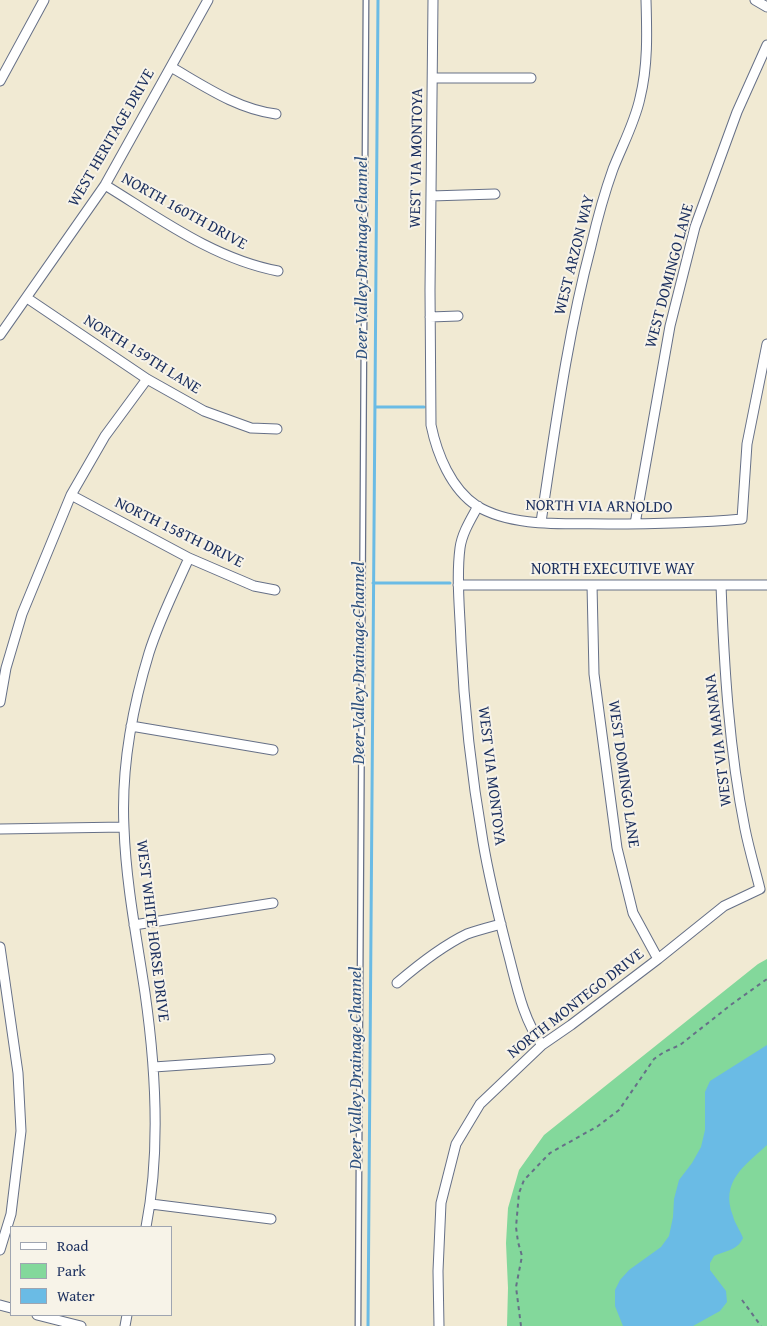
<!DOCTYPE html>
<html>
<head>
<meta charset="utf-8">
<style>
	body { margin:0 }
	#map { position:relative; width:767px; height:1326px; overflow:hidden; background:#f1ead3; font-family:"Gentium Book Plus",serif }
	canvas { display:block }
	.legend { position:absolute; left:10px; top:1226px; width:162px; height:90px; box-sizing:border-box; background:#f7f3e8; border:1px solid #9fa5b1; margin:0; padding:6px 9px; list-style:none; font-size:15px; color:#1b2f5e }
	.legend li { display:flex; align-items:center; gap:10px; height:25px }
	.legend b { width:25px; border:1px solid #9fa5b1 }
</style>
</head>
<body>
<div id="map">
<canvas width="767" height="1326"></canvas>
<ul class="legend">
<li><b style="height:6px;background:#fff"></b>Road</li>
<li><b style="height:14px;background:#83d89b"></b>Park</li>
<li><b style="height:14px;background:#6abbe5"></b>Water</li>
</ul>
</div>
<script>
const ctx = document.querySelector('canvas').getContext('2d');
ctx.lineJoin = 'round';
function paint(path, color) {
  ctx.fillStyle = color;
  ctx.fill(path, 'evenodd');
}
function strokePath(path, color, width, dash) {
  ctx.strokeStyle = color;
  ctx.lineWidth = width;
  ctx.lineCap = dash ? 'butt' : 'round';
  ctx.setLineDash(dash || []);
  ctx.stroke(path);
}
function write(font, color, halo, rows, align = 'center') {
  ctx.font = font + ' "Gentium Book Plus",serif';
  ctx.lineWidth = 4;
  ctx.setLineDash([]);
  ctx.textBaseline = 'middle';
  ctx.strokeStyle = halo;
  ctx.fillStyle = color;
  for (const [text, x, y, turn = 0] of rows) {
    ctx.save();
    ctx.translate(x, y);
    ctx.rotate((+turn || 0) * Math.PI / 180);
    ctx.textAlign = isNaN(turn) ? turn : align;
    if (halo) ctx.strokeText(text, 0, 0);
    ctx.fillText(text, 0, 0);
    ctx.restore();
  }
}
paint(new Path2D(`
	M767,959V1326H507L508,1288L506,1243L508,1208L519,1170L544,1135L758,964Z`), '#83d89b');
paint(new Path2D(`
	M767,1045V1145C744,1166 720,1182 733,1216C735,1224 740,1230 743,1238C738,1250 725,1251 714,1256L710,1263V1270L726,1291L727,1302L720,1311L693,1326H623L615,1306V1290L620,1280L629,1270L661,1247L669,1236L673,1217L674,1199L679,1180L692,1163L701,1147L705,1130V1092L710,1081Z`), '#6abbe5');
strokePath(new Path2D(`
	M375,407H424
	M373,583H450
	M368,1326L378,0`), '#6abbe5', 3);
const service = new Path2D(`
	M358,1326L366,0`);
const minor = new Path2D(`
	M433,0L430,290L431,425C437,454 451,489 477,506C513,528 568,523 608,524C653,524 697,523 742,519L747,444L767,344
	M755,0L767,7
	M171,67C204,86 237,109 276,114
	M433,78H531
	M0,81L44,0
	M105,185C159,218 214,259 278,271
	M431,196L495,194
	M27,298L147,379L204,411L251,428L277,429
	M430,317L458,316
	M0,335L105,185L208,0
	M71,495L189,558L254,586L275,590
	M478,506C471,519 462,533 460,548C456,579 460,611 461,642C464,707 472,778 483,842C489,878 498,914 507,949C516,982 522,1018 542,1045
	M541,522C555,430 567,337 591,246C597,220 604,194 613,169C622,146 635,122 640,98C648,66 647,33 646,0
	M635,524L670,326L695,227L737,112L767,45
	M458,585H767
	M592,585L594,674L617,848L633,913L658,959
	M0,702L6,668L22,614L71,495L105,436L147,379
	M131,726L273,750
	M0,829L124,827
	M134,925L273,903
	M0,947L18,1073L21,1131L11,1214L0,1250
	M397,983C418,965 442,946 467,934C478,930 490,927 501,924
	M154,1067L270,1059
	M151,1204L271,1219
	M146,1227C161,1151 156,1070 145,993C137,939 126,884 124,828C121,769 132,709 149,653C159,621 175,589 189,558
	M0,1305L11,1308
	M37,1315L81,1326
	M125,1326L127,1315
	M439,1326L438,1271L441,1203L456,1144L480,1104L542,1045L571,1025L658,959L724,906L760,889C755,869 749,849 745,829C729,749 724,666 721,585`);
strokePath(service, '#667087', 7);
strokePath(minor, '#667087', 11);
strokePath(new Path2D(`
	M742,1300L761,1326
	M521,1326L516,1287L522,1256L518,1242L516,1227L519,1193L524,1180L550,1153L598,1126L619,1110L654,1059L664,1052L680,1045L732,1004L767,979`), '#667087', 2, [4, 4]);
strokePath(service, '#fff', 4.5);
strokePath(minor, '#fff', 9);
write('16px', '#1b2f5e', '#f7f3e8', [
	["WEST HERITAGE DRIVE",112,138,-60],
	["WEST VIA MONTOYA",417,158,-89],
	["NORTH 160TH DRIVE",184,212,29],
	["WEST ARZON WAY",575,255,-76],
	["WEST DOMINGO LANE",670,276,-75],
	["NORTH 159TH LANE",142,355,32],
	["NORTH VIA ARNOLDO",599,507,1],
	["NORTH 158TH DRIVE",179,533,26],
	["NORTH EXECUTIVE WAY",613,570],
	["WEST VIA MANANA",719,740,-97],
	["WEST DOMINGO LANE",623,774,82],
	["WEST VIA MONTOYA",491,776,83],
	["WEST WHITE HORSE DRIVE",152,931,83],
	["NORTH MONTEGO DRIVE",576,1004,-38]
]);
write('italic 18px', '#2f5280', '#f7f3e8', [
	["Deer Valley Drainage Channel",362,258,-90],
	["Deer Valley Drainage Channel",359,663,-90],
	["Deer Valley Drainage Channel",356,1068,-90]
]);
</script>
</body>
</html>
